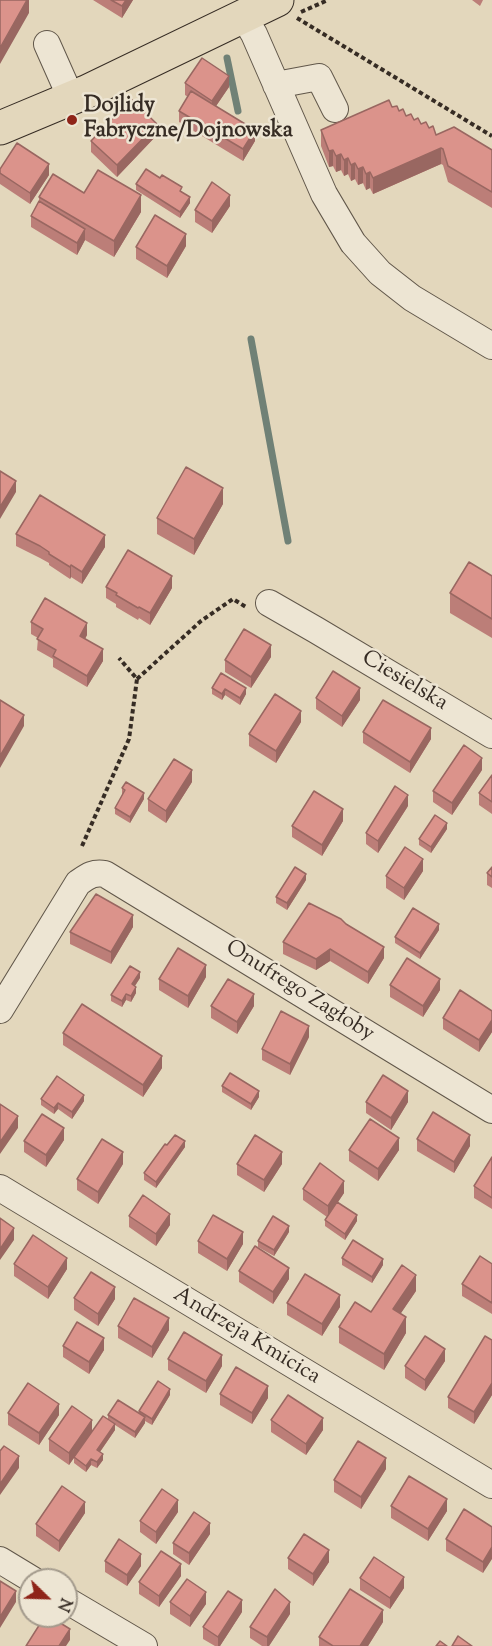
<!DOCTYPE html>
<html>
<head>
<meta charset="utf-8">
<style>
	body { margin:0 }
	#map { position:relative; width:492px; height:1646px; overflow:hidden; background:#e3d7bc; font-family:"Sorts Mill Goudy",serif }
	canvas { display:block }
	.north { position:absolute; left:18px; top:1568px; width:60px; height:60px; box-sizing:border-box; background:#ede5d3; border:2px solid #a49b8d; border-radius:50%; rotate:113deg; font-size:16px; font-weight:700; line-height:24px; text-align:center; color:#362c24 }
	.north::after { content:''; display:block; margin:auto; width:21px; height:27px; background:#8f2418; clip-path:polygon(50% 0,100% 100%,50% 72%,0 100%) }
</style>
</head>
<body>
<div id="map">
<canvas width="492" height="1646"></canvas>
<div class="north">N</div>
</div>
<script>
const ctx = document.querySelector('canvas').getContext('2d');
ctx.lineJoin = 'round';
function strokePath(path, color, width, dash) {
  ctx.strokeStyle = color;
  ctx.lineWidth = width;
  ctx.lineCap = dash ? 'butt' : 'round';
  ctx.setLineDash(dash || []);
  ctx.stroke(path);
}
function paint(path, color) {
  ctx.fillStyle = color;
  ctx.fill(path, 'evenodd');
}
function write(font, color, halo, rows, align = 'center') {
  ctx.font = font + ' "Sorts Mill Goudy",serif';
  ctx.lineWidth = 5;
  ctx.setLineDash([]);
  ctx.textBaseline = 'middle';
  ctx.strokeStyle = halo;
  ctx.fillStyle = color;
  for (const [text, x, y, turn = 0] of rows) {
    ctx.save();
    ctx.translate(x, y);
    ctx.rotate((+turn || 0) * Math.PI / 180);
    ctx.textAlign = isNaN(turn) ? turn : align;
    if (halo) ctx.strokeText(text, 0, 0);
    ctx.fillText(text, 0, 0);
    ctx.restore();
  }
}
strokePath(new Path2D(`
	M227,58L238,111
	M251,339L288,541`), '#708176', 7);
const minor = new Path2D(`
	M243,16L254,34L324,194L353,243L380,273L412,298L492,346
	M47,44L71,98
	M276,85L319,77L335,109
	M269,603L316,630L492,735
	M0,1010L78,883C88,876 93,872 105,874L492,1110
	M0,1188L492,1485
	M0,1560L33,1580
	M66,1600L144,1646`);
const highway = new Path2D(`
	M0,128L86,92L277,0`);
strokePath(minor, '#61574a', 28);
strokePath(highway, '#362c24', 35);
strokePath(new Path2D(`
	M301,12L328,0
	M297,18L492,136
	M137,679L201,621L233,599L246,607
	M82,846L129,739L137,679L119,658`), '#362c24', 4, [4.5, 3]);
strokePath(minor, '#ede5d3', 26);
strokePath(highway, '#e3d7bc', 33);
paint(new Path2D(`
	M93,0H133L122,18Z
	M472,0H483L480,6Z
	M185,83L229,87L216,106L255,141L243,161L179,122V111L188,97L185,95Z
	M392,107L429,128L436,135L492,150V208L448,182L443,165L441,164L373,194L370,188L366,190L363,183L358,185L355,179L351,181L348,174L344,176L341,170L336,172L333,166L329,167L321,146V130Z
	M157,135L117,177L91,152V141Z
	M0,169L49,175L30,204L0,184Z
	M136,184L182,192L190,203L180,218L136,190Z
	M84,193L141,212L114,257L85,240L77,255L31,227V216L39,201V197Z
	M230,206L212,233L195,222V210Z
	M186,246L167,278L136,259V247Z
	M223,504L194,555L157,534V518Z
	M16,534L105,547L82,584L71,577L70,579L49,565V563L40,558L16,546Z
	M492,576V638L450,613V593Z
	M106,587L172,588L150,625L139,618L138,620L116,607V604L106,598Z
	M31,622L87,635L85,639L103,661L87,687L53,667V659L37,650L38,638L31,634Z
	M271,657L251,688L225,672V660Z
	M221,673L246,694L240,705L225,695L222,700L212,694V688Z
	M316,698L360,700L342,727L316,709Z
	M301,722L276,763L249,746V734Z
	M363,732L431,739L410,773L363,743Z
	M482,770L452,815L433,802V791Z
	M492,775V814L479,805V793Z
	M192,782L166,823L148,811V799Z
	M122,788L144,799L130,823L115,814V808L123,795L122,794Z
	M408,806L378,853L366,844V833Z
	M343,821L322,856L292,837V826Z
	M447,829L431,853L419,845V839Z
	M492,867V888L487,885V873Z
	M423,871L404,900L386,888V876Z
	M306,880L287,910L276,903V897Z
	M346,924L384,958L368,984L330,961L316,970L283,954V942Z
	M133,927L111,964L70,944V932Z
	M439,930L420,959L395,943V937Z
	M206,977L188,1008L159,990V979Z
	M140,978L135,986L136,993L131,1002L126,1000L122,1007L111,1001V995Z
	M390,985L440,990L423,1017L390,997Z
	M211,1006H254L237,1034L211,1018Z
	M492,1011V1032L479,1052L443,1029V1018Z
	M63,1033L162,1068L143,1097L63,1045Z
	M309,1037L290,1075L262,1060V1049Z
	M222,1086L259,1097L251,1110L222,1092Z
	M41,1099L84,1101L72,1119L58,1109L54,1114L41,1105Z
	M366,1102H408L391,1130L366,1113Z
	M417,1139L470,1146L454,1173L417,1151Z
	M64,1140L46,1167L24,1152V1141Z
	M167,1145L185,1147L156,1188L144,1180V1173Z
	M349,1150H399L378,1181L349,1161Z
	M492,1157V1209L474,1198V1186Z
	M123,1164L98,1204L77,1190V1179Z
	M237,1164H282L264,1192L237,1175Z
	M303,1189L344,1193L338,1202L357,1221L345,1240L325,1226V1220L327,1217L303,1200Z
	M129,1216L170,1225L156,1246L129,1227Z
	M289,1232L274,1256L258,1247V1241Z
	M198,1241L243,1244L227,1271L198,1253Z
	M342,1258L383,1265L372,1283L342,1265Z
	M14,1264L67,1269L48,1299L14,1276Z
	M492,1264V1314L462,1296V1284Z
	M239,1271L289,1279L273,1304L239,1282Z
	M416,1291L400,1314L406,1333L384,1370L339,1343V1327Z
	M74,1298L115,1299L98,1326L74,1310Z
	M287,1303L340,1307L322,1336L287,1315Z
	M118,1326L169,1330L152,1358L118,1338Z
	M492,1340V1395L474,1424L448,1408V1397Z
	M63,1346L104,1350L89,1374L63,1357Z
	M168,1359L222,1366L206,1393L168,1370Z
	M445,1361L425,1391L405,1378V1366Z
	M220,1394L268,1398L252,1424L220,1405Z
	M170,1395L152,1425L145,1421V1423L135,1438L115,1425V1430L100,1452L103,1460L97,1468L91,1465L86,1472L74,1463V1458L69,1465L49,1451V1439L92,1431L108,1420V1415L139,1413V1411Z
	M8,1413L59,1415L39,1445L8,1425Z
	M271,1420L323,1430L306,1455L271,1432Z
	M386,1469L361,1509L334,1492V1480Z
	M391,1506L447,1511L428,1541L391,1518Z
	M178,1512L156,1544L140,1532V1521Z
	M85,1513L59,1552L36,1536V1524Z
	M492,1527L483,1573L446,1551V1539Z
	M210,1534L189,1565L173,1554V1543Z
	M288,1558L329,1562L313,1586L288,1569Z
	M105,1561L141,1566L127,1586L105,1572Z
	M181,1576L159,1607L139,1594V1582Z
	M360,1578L404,1588L390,1609L360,1590Z
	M170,1602L206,1604L190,1627L170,1614Z
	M242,1612L220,1646H215L203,1639V1627Z
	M290,1614L269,1646H262L250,1638V1627Z
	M383,1622L368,1646H319V1637Z`), '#bc7e78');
paint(new Path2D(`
	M27,0H29V13L0,64V48Z
	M126,0H133L122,18V6Z
	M229,76V87L212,112V101Z
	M157,124V135L117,177V165Z
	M255,130V141L243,161V149Z
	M441,148V164L373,194V178Z
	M333,150V166L329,167V151Z
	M341,154V170L336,172V156Z
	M348,158V174L344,176V160Z
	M355,163V179L351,181V165Z
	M49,164V175L30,204V193Z
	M363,167V183L358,185V169Z
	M370,172V188L366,190V174Z
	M141,195V212L114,257V241Z
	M230,195V206L212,233V221Z
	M190,197V203L180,218V212Z
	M85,229V240L77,255V243Z
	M186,234V246L167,278V266Z
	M16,481V492L0,519V507Z
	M223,488V504L194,555V539Z
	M105,535V547L82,584V572Z
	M71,565V577L70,579V567Z
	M172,576V588L150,625V613Z
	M87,623V635L80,648V636Z
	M271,645V657L251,688V677Z
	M103,649V661L87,687V676Z
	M246,688V694L240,705V698Z
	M360,688V700L342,727V716Z
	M225,689V695L222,700V694Z
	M301,711V722L276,763V751Z
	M24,715V726L0,768V756Z
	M431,728V739L410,773V762Z
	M482,758V770L452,815V803Z
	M192,770V782L166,823V811Z
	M144,793V799L130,823V817Z
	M408,795V806L378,853V841Z
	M343,809V821L322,856V845Z
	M447,823V829L431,853V847Z
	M423,859V871L404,900V888Z
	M306,874V880L287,910V903Z
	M133,915V927L111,964V952Z
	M439,924V930L420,959V953Z
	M384,947V958L368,984V972Z
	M330,949V961L316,970V959Z
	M206,965V977L188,1008V996Z
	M140,972V978L132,990V984Z
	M440,979V990L423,1017V1006Z
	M136,987V993L131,1002V996Z
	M126,994V1000L122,1007V1001Z
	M254,994V1006L237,1034V1022Z
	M492,1020V1032L479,1052V1040Z
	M309,1026V1037L290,1075V1064Z
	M162,1056V1068L143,1097V1085Z
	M259,1091V1097L251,1110V1104Z
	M408,1091V1102L391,1130V1118Z
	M84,1095V1101L72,1119V1112Z
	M58,1103V1109L54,1114V1108Z
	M18,1116V1128L0,1154V1142Z
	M64,1128V1140L46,1167V1155Z
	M470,1135V1146L454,1173V1162Z
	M399,1138V1150L378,1181V1169Z
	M185,1141V1147L156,1188V1182Z
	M123,1152V1164L98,1204V1192Z
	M282,1152V1164L264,1192V1180Z
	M344,1181V1193L328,1217V1206Z
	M170,1214V1225L156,1246V1234Z
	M357,1215V1221L345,1240V1234Z
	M289,1226V1232L274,1256V1250Z
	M14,1228V1240L0,1260V1249Z
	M243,1232V1244L227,1271V1259Z
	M67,1258V1269L48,1299V1287Z
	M383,1259V1265L372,1283V1277Z
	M289,1268V1279L273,1304V1292Z
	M416,1275V1291L393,1325V1309Z
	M115,1287V1299L98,1326V1314Z
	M340,1295V1307L322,1336V1324Z
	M406,1317V1333L384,1370V1354Z
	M169,1318V1330L152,1358V1347Z
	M104,1338V1350L89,1374V1362Z
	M445,1349V1361L425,1391V1380Z
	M222,1355V1366L206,1393V1381Z
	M492,1383V1395L474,1424V1412Z
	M268,1386V1398L252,1424V1413Z
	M170,1389V1395L152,1425V1419Z
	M59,1404V1415L39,1445V1433Z
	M145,1417V1423L135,1438V1432Z
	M323,1418V1430L306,1455V1444Z
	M92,1420V1432L69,1465V1453Z
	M115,1424V1430L97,1456V1450Z
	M103,1454V1460L97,1468V1462Z
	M19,1456V1468L0,1495V1484Z
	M386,1458V1469L361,1509V1497Z
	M91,1459V1465L86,1472V1466Z
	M447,1499V1511L428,1541V1529Z
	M178,1500V1512L156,1544V1532Z
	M85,1502V1513L59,1552V1541Z
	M210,1523V1534L189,1565V1553Z
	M492,1547V1559L483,1573V1562Z
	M329,1550V1562L313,1586V1574Z
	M141,1554V1566L127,1586V1575Z
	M181,1564V1576L159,1607V1596Z
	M404,1577V1588L390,1609V1598Z
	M16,1591V1602L0,1628V1617Z
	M206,1592V1604L190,1627V1616Z
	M242,1600V1612L220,1646H218V1637Z
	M290,1602V1614L269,1646H267V1637Z
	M383,1610V1622L368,1646H360Z
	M70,1629V1640L66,1646H59Z`), '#996761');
const building = new Path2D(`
	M0,0H27L0,48Z
	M111,0H126L122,6Z
	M202,58L229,76L212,101L185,83Z
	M191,91L255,130L243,149L179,111Z
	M131,99L157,124L117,165L91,141Z
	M389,100L392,107L397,106L399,111L403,109L406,116L411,114L414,120L418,118L421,124L426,122L429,128L433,126L436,135L454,127L492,150V192L448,166L443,149L441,148L373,178L370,172L366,174L363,167L358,169L355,163L351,165L348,158L344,160L341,154L336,156L333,150L329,151L321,130Z
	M17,143L49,164L30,193L0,173V169Z
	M146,169L160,178L162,175L182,187L180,191L190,197L180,212L136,184Z
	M98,170L141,195L114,241L39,197L53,174L84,193Z
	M212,182L230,195L212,221L195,210Z
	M39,201L85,229L77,243L31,216Z
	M155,215L186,234L167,266L136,247Z
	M186,467L223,488L194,539L157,518Z
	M0,471L16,481L0,507Z
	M40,495L105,535L82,572L71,565L70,567L49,554V552L40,546L16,534Z
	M128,550L172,576L150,613L139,607L138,608L116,595L117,593L106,587Z
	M469,562L492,576V619L450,593Z
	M45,598L87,623L80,636L103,649L87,676L53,656L56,650L37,639L43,629L31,622Z
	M244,629L271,645L251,677L225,660Z
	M333,671L360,688L342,716L316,698Z
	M221,673L246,688L240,698L225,689L222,694L212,688Z
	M275,694L301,711L276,751L249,734Z
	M0,700L24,715L0,756Z
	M383,700L431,728L410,762L363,732Z
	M464,745L482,758L452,803L433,791Z
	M174,759L192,770L166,811L148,799Z
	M492,775V802L479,793Z
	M126,782L144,793L130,817L115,808L125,790L122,788Z
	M395,786L408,795L378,841L366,833Z
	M314,791L343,809L322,845L292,826Z
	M435,815L447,823L431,847L419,839Z
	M405,847L423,859L404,888L386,876Z
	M295,867L306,874L287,903L276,897Z
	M492,867V877L487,873Z
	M96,894L133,915L111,952L70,932Z
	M309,903L341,919L346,924L384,947L368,972L330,949L316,959L283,942Z
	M413,908L439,924L420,953L395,937Z
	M178,948L206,965L188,996L159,979Z
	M407,958L440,979L423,1006L390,985Z
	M130,966L140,972L132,984L136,987L131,996L126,994L122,1001L111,995Z
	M228,979L254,994L237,1022L211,1006Z
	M460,990L492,1011V1020L479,1040L443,1018Z
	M82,1004L162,1056L143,1085L63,1033Z
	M281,1011L309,1026L290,1064L262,1049Z
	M230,1073L259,1091L251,1104L222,1086Z
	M383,1075L408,1091L391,1118L366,1102Z
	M57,1076L84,1095L72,1112L58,1103L54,1108L41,1099Z
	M0,1104L18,1116L0,1142Z
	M433,1112L470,1135L454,1162L417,1139Z
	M42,1114L64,1128L46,1155L24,1141Z
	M370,1119L399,1138L378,1169L349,1150Z
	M175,1135L185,1141L156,1182L144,1173L165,1144L167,1145Z
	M255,1135L282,1152L264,1180L237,1164Z
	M102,1139L123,1152L98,1192L77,1179Z
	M492,1157V1198L474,1186Z
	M320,1163L344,1181L328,1206L303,1189Z
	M143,1195L170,1214L156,1234L129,1216Z
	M337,1202L357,1215L345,1234L325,1220Z
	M213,1215L243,1232L227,1259L198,1241Z
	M273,1216L289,1226L274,1250L258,1241Z
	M0,1218L14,1228L0,1249Z
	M33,1235L67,1258L48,1287L14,1264Z
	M353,1240L383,1259L372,1277L342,1258Z
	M255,1246L289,1268L273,1292L239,1271Z
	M480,1256L492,1264V1303L462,1284Z
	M402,1265L416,1275L393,1309L406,1317L384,1354L339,1327L355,1302L371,1312Z
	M91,1272L115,1287L98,1314L74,1298Z
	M305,1274L340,1295L322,1324L287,1303Z
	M134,1298L169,1318L152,1347L118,1326Z
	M77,1322L104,1338L89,1362L63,1346Z
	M184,1332L222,1355L206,1381L168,1359Z
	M425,1336L445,1349L425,1380L405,1366Z
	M485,1336L492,1340V1383L474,1412L448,1397Z
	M236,1367L268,1386L252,1413L220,1394Z
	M158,1381L170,1389L152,1419L139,1411Z
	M28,1383L59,1404L39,1433L8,1413Z
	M288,1395L323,1418L306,1444L271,1420Z
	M118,1400L145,1417L135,1432L108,1415Z
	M72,1406L92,1420L69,1453L49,1439Z
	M103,1416L115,1424L97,1450L103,1454L97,1462L91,1459L86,1466L74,1457Z
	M358,1441L386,1458L361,1497L334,1480Z
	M4,1446L19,1456L0,1484V1451Z
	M409,1476L447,1499L428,1529L391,1506Z
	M62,1486L85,1502L59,1541L36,1524Z
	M162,1489L178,1500L156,1532L140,1521Z
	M464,1509L492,1527V1547L483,1562L446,1539Z
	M194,1512L210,1523L189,1553L173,1543Z
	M304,1534L329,1550L313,1574L288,1558Z
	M119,1539L141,1554L127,1575L105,1561Z
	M161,1551L181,1564L159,1596L139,1582Z
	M374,1557L404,1577L390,1598L360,1578Z
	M187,1579L206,1592L190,1616L170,1602Z
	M0,1581L16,1591L0,1617Z
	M275,1589L290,1602L267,1637L250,1627Z
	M350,1589L383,1610L360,1646H333L319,1637Z
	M228,1591L242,1600L218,1637L203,1627Z
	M45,1616H49L70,1629L59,1646H26Z
	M458,1636L472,1646H452Z
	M440,1641L447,1646H436Z`);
paint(building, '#db938b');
strokePath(building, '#996761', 1.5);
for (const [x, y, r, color] of [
	[72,120,6,"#8f2418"]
]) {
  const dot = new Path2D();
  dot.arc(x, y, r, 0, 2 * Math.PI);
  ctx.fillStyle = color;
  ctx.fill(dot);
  strokePath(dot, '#ede5d3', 2);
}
write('bold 22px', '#362c24', '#ede5d3', [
	["Dojlidy",84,107],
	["Fabryczne/Dojnowska",84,132]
], 'left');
write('22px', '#362c24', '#ede5d3', [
	["Ciesielska",404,682,31],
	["Onufrego Zagłoby",299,992,32],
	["Andrzeja Kmicica",246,1337,31]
]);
</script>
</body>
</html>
